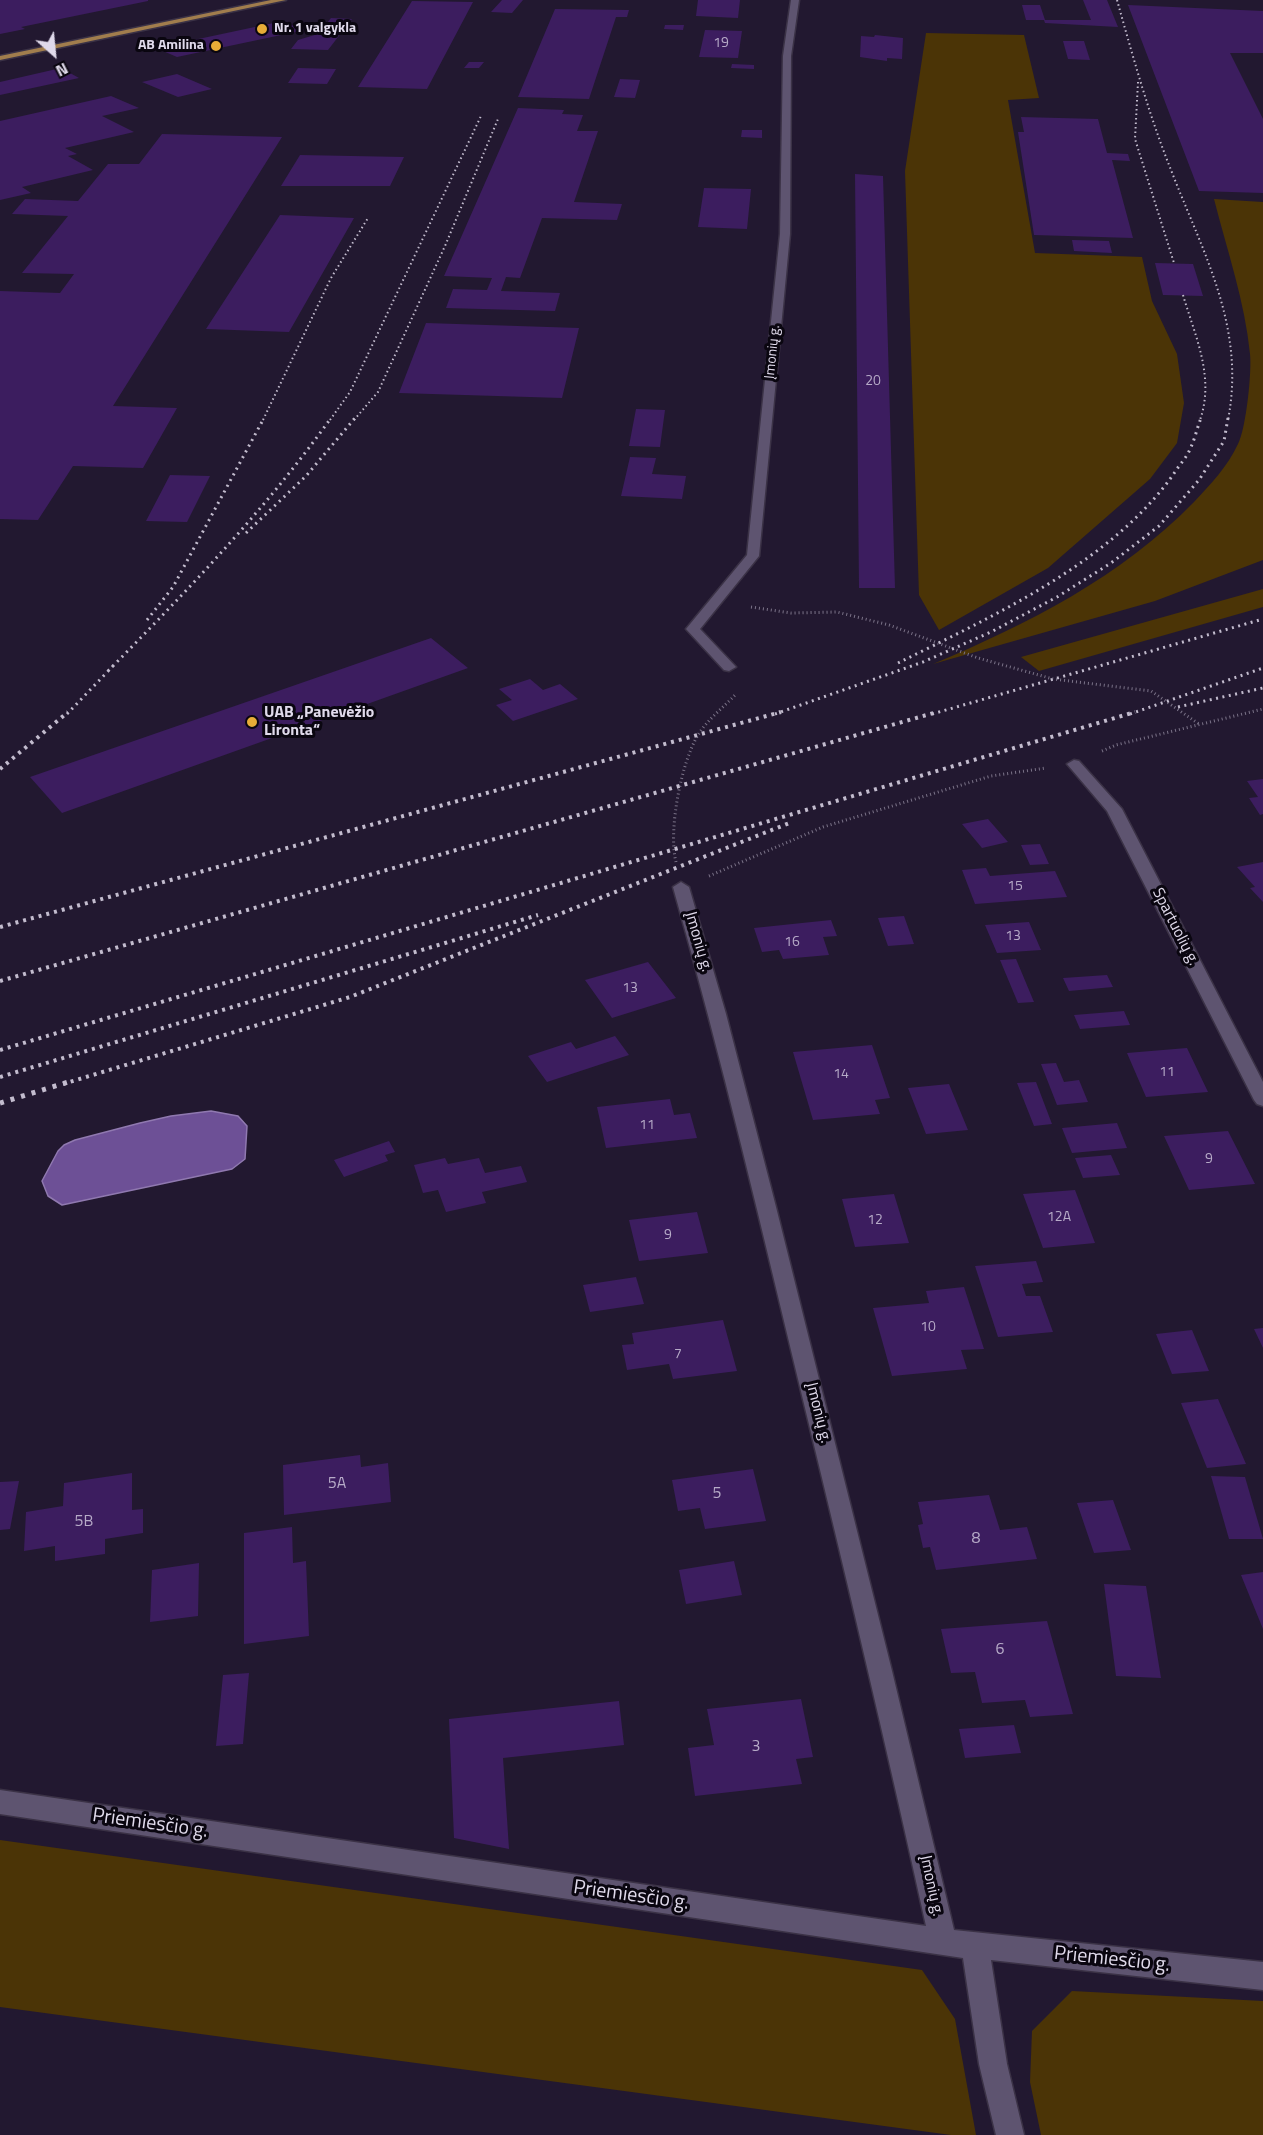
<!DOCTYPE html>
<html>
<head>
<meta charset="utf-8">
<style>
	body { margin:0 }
	#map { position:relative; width:1263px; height:2135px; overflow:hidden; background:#221830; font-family:"Titillium Web",sans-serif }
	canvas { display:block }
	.north { position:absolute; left:24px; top:24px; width:60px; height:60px; -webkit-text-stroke:4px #0a0610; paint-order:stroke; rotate:153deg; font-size:16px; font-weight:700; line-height:24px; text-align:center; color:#e0daeb }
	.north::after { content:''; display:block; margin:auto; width:21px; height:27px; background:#e0daeb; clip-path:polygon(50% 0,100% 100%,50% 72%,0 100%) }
</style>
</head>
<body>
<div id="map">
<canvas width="1263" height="2135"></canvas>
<div class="north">N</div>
</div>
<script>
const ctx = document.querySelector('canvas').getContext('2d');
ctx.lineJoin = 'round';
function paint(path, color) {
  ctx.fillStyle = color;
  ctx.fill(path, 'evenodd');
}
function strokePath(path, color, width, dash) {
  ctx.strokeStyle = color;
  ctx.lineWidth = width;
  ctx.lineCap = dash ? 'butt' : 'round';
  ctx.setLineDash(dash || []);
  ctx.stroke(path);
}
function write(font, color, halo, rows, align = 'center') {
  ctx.font = font + ' "Titillium Web",sans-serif';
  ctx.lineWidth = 6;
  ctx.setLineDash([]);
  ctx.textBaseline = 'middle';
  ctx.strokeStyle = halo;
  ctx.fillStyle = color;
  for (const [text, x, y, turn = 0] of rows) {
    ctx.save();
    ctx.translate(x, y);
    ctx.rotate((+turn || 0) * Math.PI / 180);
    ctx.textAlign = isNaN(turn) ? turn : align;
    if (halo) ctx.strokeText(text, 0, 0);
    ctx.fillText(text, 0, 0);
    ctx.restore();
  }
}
paint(new Path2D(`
	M926,33L1024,35L1039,98L1008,100L1035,253L1142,257L1152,301L1177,354L1184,403L1177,443L1150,479L1048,568L939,630L919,595L905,171Z
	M1214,199L1263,202V560L1155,601L933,664C1028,624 1121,577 1194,502C1210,485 1228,466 1238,444C1246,429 1252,372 1250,354C1245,302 1227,250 1214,199Z
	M1263,589V607L1039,671L1021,657Z
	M0,1840L922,1970L955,2019L976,2135H951L0,2007Z
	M1072,1991L1263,2001V2135H1041L1030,2082L1032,2031Z`), '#4b3406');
const water = new Path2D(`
	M211,1111L238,1116L247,1126L245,1159L232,1169L62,1205L48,1196L42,1181L58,1151L64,1145L75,1140L140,1123L171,1116Z`);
paint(water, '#6d5096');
strokePath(water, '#9079b0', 1.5);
paint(new Path2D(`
	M0,0H148V1L21,27L25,29L0,34Z
	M502,0H523L512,13L491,12Z
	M698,0H740L738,18L696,16Z
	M1083,0H1107L1118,27L1045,23L1044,20H1026L1022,5H1040L1045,20H1091Z
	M412,1L473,2L427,89L358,87Z
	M1128,5L1263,11V53H1230L1263,119V193L1199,191Z
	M555,9L629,10L627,17H616L589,99L518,97Z
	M331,18L352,19L328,50L291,49L298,40L318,34Z
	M283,21L305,30L177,57L156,48Z
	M665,25H684L683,30L664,29Z
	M705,30L742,31L738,58L699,57Z
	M875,35L903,38L902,59L887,58V61L860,57L861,36L874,37Z
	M1063,41H1084L1090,60L1068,59Z
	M469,62H484L479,68H464Z
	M732,64L754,65V69L731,68Z
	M61,68L79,78L0,95V82Z
	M298,68L336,69L327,84L288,83Z
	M177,74L212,89L178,97L142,82Z
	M620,79L640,80L635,98L614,97Z
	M111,96L139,108L102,116L134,132L65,148L77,154L68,156L93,170L22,187L31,193L0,200V121Z
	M518,108L564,110L562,114L583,115L577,131H598L574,202L622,204L617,220L542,218L520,278L506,277L501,291L560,293L555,311L446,308L453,289L487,290L492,278L444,276Z
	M1021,117L1098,119L1107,153L1128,154L1130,161L1112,160L1133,238L1034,235L1018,132H1024Z
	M742,130H762V138L741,137Z
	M162,134L282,137L113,406L177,408L143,468L73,466L38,520L0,519V291L60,293L74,274L22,273L68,216L12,214L25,199L78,201L108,164H139Z
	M300,155L404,157L390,186H281Z
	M855,174L883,176L895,588H859Z
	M704,188L751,189L747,229L698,227Z
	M280,215L354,218L289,332L206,329Z
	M1072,240L1109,241L1112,253L1074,251Z
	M1155,263L1193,264L1203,296L1163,295Z
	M426,323L579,328L562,398L399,393Z
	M636,409L665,410L660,447L629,446Z
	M630,457L656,458L652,474L686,476L682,499L621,496Z
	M170,475L210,476L187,522L146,521Z
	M431,638L468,668L62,813L30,777Z
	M530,679L543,690L560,684L578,699L513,721L496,705L512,700L499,689Z
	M1263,779V814L1260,815L1249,798L1258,797L1247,781Z
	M988,819L1008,842L982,848L962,824Z
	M1040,844L1049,864L1030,865L1021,845Z
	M1263,862V902L1250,888L1255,887L1237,867Z
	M986,868L990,876L1055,871L1067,897L975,904L962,870Z
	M904,916L914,944L888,946L878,918Z
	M831,920L837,936L823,937L829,955L783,959L779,950L762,952L754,928Z
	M1029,922L1041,950L997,953L985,925Z
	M1016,959L1034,1002L1018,1003L1000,960Z
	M648,962L676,998L612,1018L585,980Z
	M1107,975L1113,987L1069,991L1063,978Z
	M1124,1011L1130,1025L1080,1029L1074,1015Z
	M615,1036L629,1055L547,1082L528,1056L571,1042L576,1049Z
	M872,1045L890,1098L875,1100L880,1114L813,1120L793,1052Z
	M1187,1048L1208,1092L1146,1097L1127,1053Z
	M1056,1063L1064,1082L1079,1080L1088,1102L1057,1105L1041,1064Z
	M1036,1082L1052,1124L1034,1126L1017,1083Z
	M949,1084L968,1130L926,1134L908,1088Z
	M670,1099L674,1115L690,1113L697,1138L606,1148L597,1107Z
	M1117,1123L1127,1148L1072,1153L1062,1128Z
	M1228,1131L1255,1184L1189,1190L1164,1136Z
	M389,1141L395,1152L385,1155L388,1161L344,1177L334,1160Z
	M1111,1155L1120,1175L1083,1178L1075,1158Z
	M445,1158L448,1164L479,1158L485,1173L521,1166L527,1182L482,1192L486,1203L446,1212L438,1190L423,1193L414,1165Z
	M1075,1190L1095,1243L1043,1248L1023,1194Z
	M894,1194L909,1243L855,1247L842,1199Z
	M697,1212L708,1253L639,1261L629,1220Z
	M1036,1261L1043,1282L1022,1284L1026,1296H1040L1053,1332L998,1337L975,1266Z
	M636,1277L644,1304L590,1312L583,1285Z
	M964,1287L984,1349L961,1350L967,1369L892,1376L873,1308L929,1303L926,1291Z
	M723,1320L737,1371L673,1379L669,1364L627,1370L622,1345L634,1344L632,1333Z
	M1263,1328V1348L1254,1329Z
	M1192,1330L1209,1371L1172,1374L1156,1334Z
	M1218,1399L1246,1464L1207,1468L1181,1403Z
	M360,1455L361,1467L388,1463L391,1502L284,1515L283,1465Z
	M753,1469L766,1521L705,1529L700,1508L678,1511L672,1480Z
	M132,1473V1510L143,1509V1533L105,1539V1554L55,1561V1546L24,1551L26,1512L63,1506L64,1483Z
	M1211,1476L1245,1477L1263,1539H1229Z
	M19,1481L10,1529L0,1530V1482Z
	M989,1495L1000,1530L1027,1527L1037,1559L936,1570L930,1547L923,1548L918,1525L923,1524L918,1502Z
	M1113,1500L1131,1550L1094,1553L1077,1503Z
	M292,1527L293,1563L306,1561L309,1636L244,1644V1533Z
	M734,1561L742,1595L686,1604L679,1570Z
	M199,1563L198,1616L150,1622L152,1570Z
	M1263,1572V1629L1241,1575Z
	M1104,1584L1146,1586L1161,1678L1116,1676Z
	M1047,1621L1073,1714L1030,1717L1025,1700L982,1703L975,1672L951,1673L941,1629Z
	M249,1673L243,1744L216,1746L223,1675Z
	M801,1699L813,1757L796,1759L802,1784L695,1796L688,1748L714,1745L707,1709Z
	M619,1701L624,1745L503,1758L509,1849L454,1838L449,1719Z
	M1014,1725L1021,1753L965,1758L959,1729Z`), '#3c1d5f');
const minor = new Path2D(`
	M791,0H799L791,56L790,234L759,556L700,629L736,667L729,671L724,670L686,629L747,555L780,234L783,56Z
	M1074,760L1079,761L1122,809L1263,1082V1106L1257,1104L1254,1100L1107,811L1067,764Z
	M681,882L689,887L726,1014L776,1207L892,1671L954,1930L1263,1962V1990L991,1960L1007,2064L1024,2135H996L979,2064L963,1958L0,1814V1790L926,1926C888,1753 847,1580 805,1408C763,1234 722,1059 673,887Z`);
const major = new Path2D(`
	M271,0H286L0,60V56Z`);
strokePath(minor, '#3b3246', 3);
strokePath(major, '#3b3246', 3);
strokePath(new Path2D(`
	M751,607L791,613L837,612L889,625L978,658L1053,679L1151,691L1199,724
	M1102,751L1116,745L1263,709
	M676,862C668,831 681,763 698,735C707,720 724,707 736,694
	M709,876L823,827L991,776L1046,768`), '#7b7388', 3, [1, 3]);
paint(minor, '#5e5470');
paint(major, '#a17d4d');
strokePath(new Path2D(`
	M1117,0C1133,57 1149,115 1171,170C1203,253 1246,327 1228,420
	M1138,82L1135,139L1174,263
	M1183,295C1195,336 1215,377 1200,420
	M263,420L331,278L368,218
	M330,420L350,392L481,116
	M354,420L378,392L445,246L498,119`), '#c3bcce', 2, [1.5, 3]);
strokePath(new Path2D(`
	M246,533L306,476L355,418
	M147,620L173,587L264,418
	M898,663C993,616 1113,562 1175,472C1180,464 1187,457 1190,449C1195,439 1197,428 1201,418
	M108,671C187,591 265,510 331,418
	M1178,707L1263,688
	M67,714L113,666
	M775,714L923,662L991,632L1057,597L1111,563L1159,526L1199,480L1224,441L1228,418
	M932,714L1263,619
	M1130,714L1263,668`), '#c3bcce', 3, [2, 4.5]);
strokePath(new Path2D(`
	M0,769L68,712
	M0,927L781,712
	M0,981L937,712
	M0,1050L1135,712
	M0,1077L538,915
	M63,1084L350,997L792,822`), '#c3bcce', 4, [3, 5]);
strokePath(new Path2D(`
	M0,1103L68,1082`), '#c3bcce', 5, [4, 7]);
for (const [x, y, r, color] of [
	[262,29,6,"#e7ac37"],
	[216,46,6,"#e7ac37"],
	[252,722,6,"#e7ac37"]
]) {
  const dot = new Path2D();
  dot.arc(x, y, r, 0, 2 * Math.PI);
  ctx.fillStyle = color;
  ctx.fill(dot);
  strokePath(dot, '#0a0610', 2);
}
write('bold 14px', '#e0daeb', '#0a0610', [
	["Nr. 1 valgykla",274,29],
	["AB Amilina",204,46,"right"]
], 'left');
write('14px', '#b7abc8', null, [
	["19",721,44],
	["20",873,382],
	["15",1015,887],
	["13",1013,937],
	["16",792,943],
	["13",630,989],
	["11",1167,1073],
	["14",841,1075],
	["11",647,1126],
	["9",1209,1160],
	["12A",1059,1218],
	["12",875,1221],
	["9",668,1236],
	["10",928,1328],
	["7",678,1355]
]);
write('14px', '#e0daeb', '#0a0610', [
	["Įmonių g.",773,352,-84]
]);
write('bold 16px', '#e0daeb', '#0a0610', [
	["UAB „Panevėžio",264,713],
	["Lironta“",264,731]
], 'left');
write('16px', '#e0daeb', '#0a0610', [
	["Spartuolių g.",1175,927,63],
	["Įmonių g.",698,942,74],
	["Įmonių g.",818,1413,76],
	["Įmonių g.",931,1886,78]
]);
write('16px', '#b7abc8', null, [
	["5A",337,1484],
	["5",717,1494],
	["5B",84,1522],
	["8",976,1539],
	["6",1000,1650],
	["3",756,1747]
]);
write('20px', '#e0daeb', '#0a0610', [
	["Priemiesčio g.",150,1824,8],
	["Priemiesčio g.",631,1896,8],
	["Priemiesčio g.",1112,1960,6]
]);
</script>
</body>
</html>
